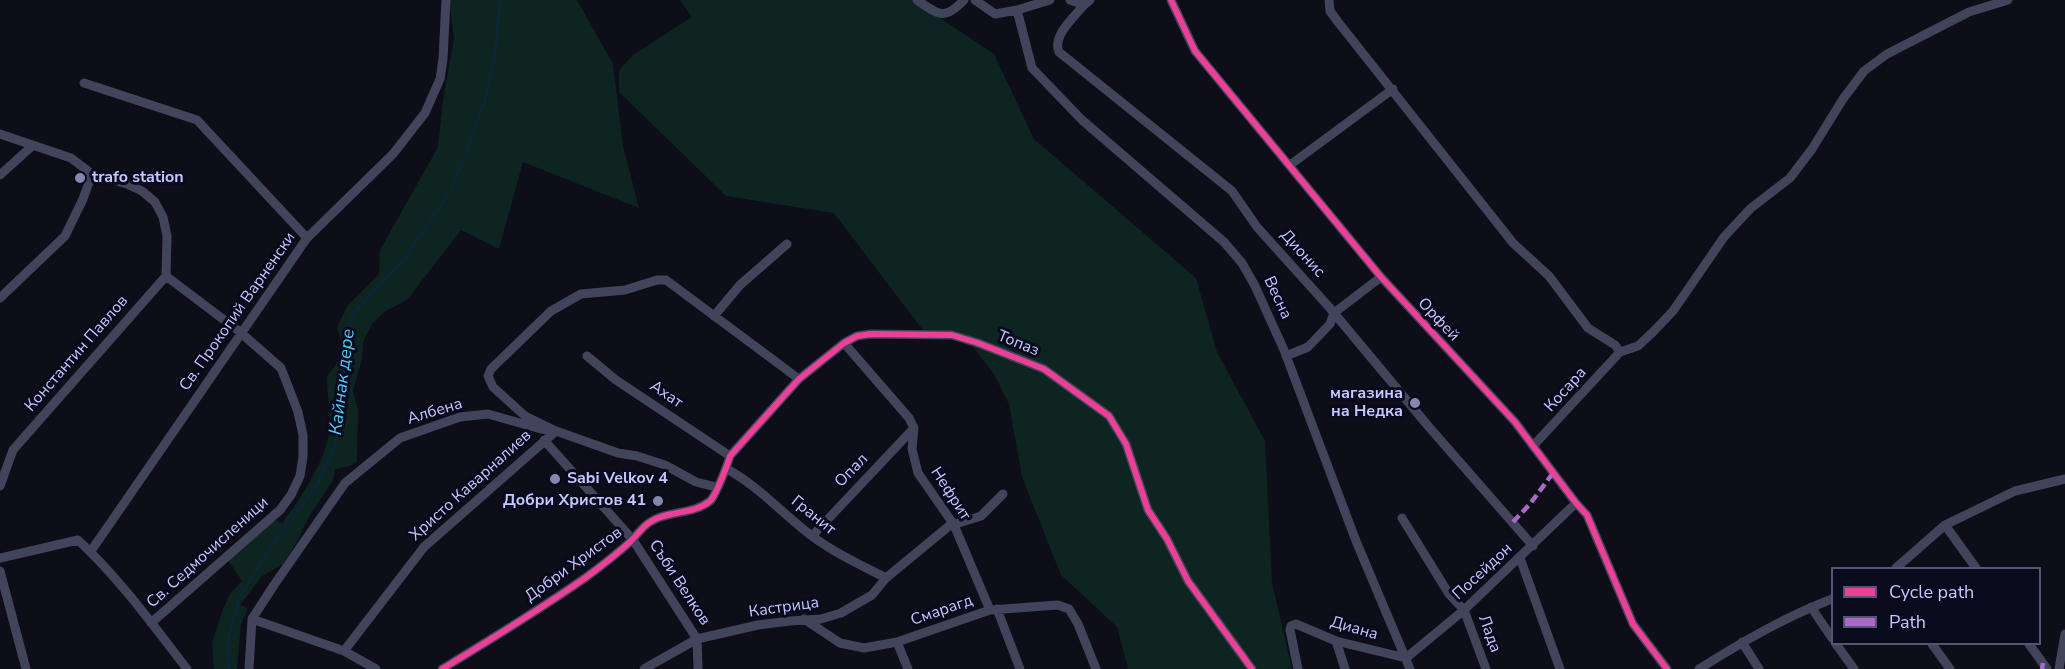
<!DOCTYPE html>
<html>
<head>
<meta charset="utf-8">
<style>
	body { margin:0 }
	#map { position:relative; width:2065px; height:669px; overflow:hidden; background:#0e0e19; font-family:"Nunito Sans",sans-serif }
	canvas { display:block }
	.legend { position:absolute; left:1831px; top:567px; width:210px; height:78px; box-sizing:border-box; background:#0a0a1d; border:2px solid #555677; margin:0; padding:8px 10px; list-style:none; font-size:18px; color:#c5c8ff }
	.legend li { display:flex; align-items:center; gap:12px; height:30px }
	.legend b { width:30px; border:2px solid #555677 }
</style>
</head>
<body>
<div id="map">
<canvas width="2065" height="669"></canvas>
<ul class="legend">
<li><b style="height:8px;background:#ea4096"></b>Cycle path</li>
<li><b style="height:8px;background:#ac68c9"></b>Path</li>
</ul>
</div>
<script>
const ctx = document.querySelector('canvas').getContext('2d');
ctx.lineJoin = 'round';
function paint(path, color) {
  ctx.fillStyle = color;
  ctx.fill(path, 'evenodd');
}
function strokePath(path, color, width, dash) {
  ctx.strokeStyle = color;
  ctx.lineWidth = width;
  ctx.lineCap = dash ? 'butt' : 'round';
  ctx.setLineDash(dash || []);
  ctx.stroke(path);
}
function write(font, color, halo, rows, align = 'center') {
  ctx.font = font + ' "Nunito Sans",sans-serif';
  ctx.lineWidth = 6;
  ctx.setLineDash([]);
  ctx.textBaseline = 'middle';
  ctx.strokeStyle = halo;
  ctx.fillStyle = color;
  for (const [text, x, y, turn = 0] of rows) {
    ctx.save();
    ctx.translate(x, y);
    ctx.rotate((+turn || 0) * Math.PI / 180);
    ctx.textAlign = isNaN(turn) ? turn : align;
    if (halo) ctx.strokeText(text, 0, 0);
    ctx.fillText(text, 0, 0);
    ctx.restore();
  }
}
paint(new Path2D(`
	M449,0H577L613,64L623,146L639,208L523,162L499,249L461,230L407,300L384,312L372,324L363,342L362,360L353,390L358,411L357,461L350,466L335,469L333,480L310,515L295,545L283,564L262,576L240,605L248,609L241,624L237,669H214L212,643L223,609L230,594L242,581L228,560L275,519L282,523C300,500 328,457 330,427C330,411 327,393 327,376C342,359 345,349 337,327L348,305L379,274L380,250L438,147L443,100L454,38Z
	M680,0H913L994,54L1034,139L1196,278L1217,352L1265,441L1272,583L1292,669H1128L1117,627L1061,575L1022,477L1009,404L994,374L967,339L938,335L922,329L834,213L726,196L619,92V70L633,55L692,17Z`), '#0d2421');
strokePath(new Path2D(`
	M229,669L227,645L239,598L277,538L317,485L335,446L342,413L346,357L352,315L403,260L451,191L484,104L495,55L500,0`), '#09263e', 2);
strokePath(new Path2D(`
	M917,0C939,15 944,21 964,0
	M975,0L995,14L1017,10L1050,0
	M1070,0L1084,5L1090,0
	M1171,0L1195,51L1381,277L1515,422L1576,503L1587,515L1633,624L1667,669
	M1329,0L1330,11L1338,22L1513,243L1549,276L1588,328L1615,345L1620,352
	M1084,5C1074,17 1052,36 1059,52L1232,191L1257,227L1329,307L1429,427L1533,546
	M1017,10L1032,68L1082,120L1224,242L1242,263L1255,286L1284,350L1356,541L1410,669
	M84,83L197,120L307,238
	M0,134L71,158L92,174L127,184L142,191L155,202L163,217L167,236L166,276L240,332L281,368L298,412L303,435V457L300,476L291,495L280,510L151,623
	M1290,165L1393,89
	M0,175L32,146
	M0,298L65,236L83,199L92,174
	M714,316L740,285L787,244
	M844,343L909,418L914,428L912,449L918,473L954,525L990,610
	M587,356L616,380L730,456
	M1286,356L1308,347L1330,324L1334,313L1381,277
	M544,440L633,540L697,639L698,669
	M1533,446L1620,352L1638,346L1653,332L1673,311L1724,237L1751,208L1790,178L1812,149L1843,99L1864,71L1887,54L1969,12L2008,0
	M727,469C756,485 777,508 803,529C828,550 857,563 886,578
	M0,486L13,450L166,276
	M1402,518L1449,594L1464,610L1486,669
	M1945,525L1976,568
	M812,536L914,428
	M91,551L307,238L393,154L425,113L440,79L443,59L446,0
	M0,558L78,540C119,578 153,625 187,669
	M1520,558L1560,669
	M1896,568L1945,525L2015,491L2065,479
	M0,571L26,669
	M1811,607L1832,638
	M997,609L1020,669
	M252,619L344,651L376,669
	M804,619L840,643L864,648L897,642L990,610L1058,605L1069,609L1078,624L1096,669
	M1336,641L1345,669
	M897,642L908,669
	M1742,642L1759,669
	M1836,644L1854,669
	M1932,644L1950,669
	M2029,644L2047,669
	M344,651L424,547L556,431L525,416L493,387L488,376L491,369L551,311L581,294L625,290L657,280H666L799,379
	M249,669L252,619L274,585L345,483L400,438L460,417L488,414L541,429L556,431L618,453L637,456L665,465L696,482L716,487
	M442,669C490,640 539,610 585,578C600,567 617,554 631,541C638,534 642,527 650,522C668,510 693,515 710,501C715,497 728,464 730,456L799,379L844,343L857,336L871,334L952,335L978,343L1044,369L1109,416L1126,444L1148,510L1167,539L1188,581L1252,669
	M644,669L697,639L758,625L790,621L821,619L841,613L872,595L886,578L949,526L981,516L1003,494
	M1298,669L1290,630L1291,626L1296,624L1336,641L1406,658L1464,610L1576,503
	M1699,669C1742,642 1785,617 1832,599
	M2059,669L2065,634`), '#41445a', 9);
strokePath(new Path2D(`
	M1513,522L1530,504L1553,473
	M2042,669L2043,663`), '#ac68c9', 4.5, [9, 4.5]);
strokePath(new Path2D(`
	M1171,0L1195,51L1381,277L1515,422L1576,503L1587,515L1633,624L1667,669
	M442,669C490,640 539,610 585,578C600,567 617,554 631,541C638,534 642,527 650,522C668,510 693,515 710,501C715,497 728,464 730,456L799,379L844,343L857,336L871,334L952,335L978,343L1044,369L1109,416L1126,444L1148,510L1167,539L1188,581L1252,669`), '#ea4096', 6);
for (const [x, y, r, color] of [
	[80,178,6,"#8587ae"],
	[1415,403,6,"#8587ae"],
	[555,479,6,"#8587ae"],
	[658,501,6,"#8587ae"]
]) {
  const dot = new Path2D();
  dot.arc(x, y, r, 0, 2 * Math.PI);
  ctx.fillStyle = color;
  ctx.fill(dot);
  strokePath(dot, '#0a0a1d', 2);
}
write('bold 16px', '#c5c8ff', '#0a0a1d', [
	["trafo station",92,178],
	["магазина",1403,394,"right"],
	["на Недка",1403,412,"right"],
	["Sabi Velkov 4",567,479],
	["Добри Христов 41",646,501,"right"]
], 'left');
write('16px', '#c5c8ff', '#0a0a1d', [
	["Дионис",1302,254,48],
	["Весна",1277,298,65],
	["Св. Прокопий Варненски",238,312,-55],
	["Орфей",1438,320,47],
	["Топаз",1018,344,22],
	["Константин Павлов",77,354,-49],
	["Косара",1566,390,-48],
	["Ахат",666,395,34],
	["Албена",435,412,-17],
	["Опал",852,471,-46],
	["Христо Каварналиев",471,486,-42],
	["Нефрит",950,494,57],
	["Гранит",813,516,39],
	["Св. Седмочисленици",208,553,-42],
	["Добри Христов",574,565,-36],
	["Посейдон",1483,572,-43],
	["Съби Велков",679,583,57],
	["Кастрица",784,608,-8],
	["Смарагд",942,611,-19],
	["Диана",1354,629,16],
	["Лада",1489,634,70]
]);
write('italic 18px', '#53cbff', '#0a0a1d', [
	["Кайнак дере",343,382,-83]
]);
</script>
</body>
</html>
